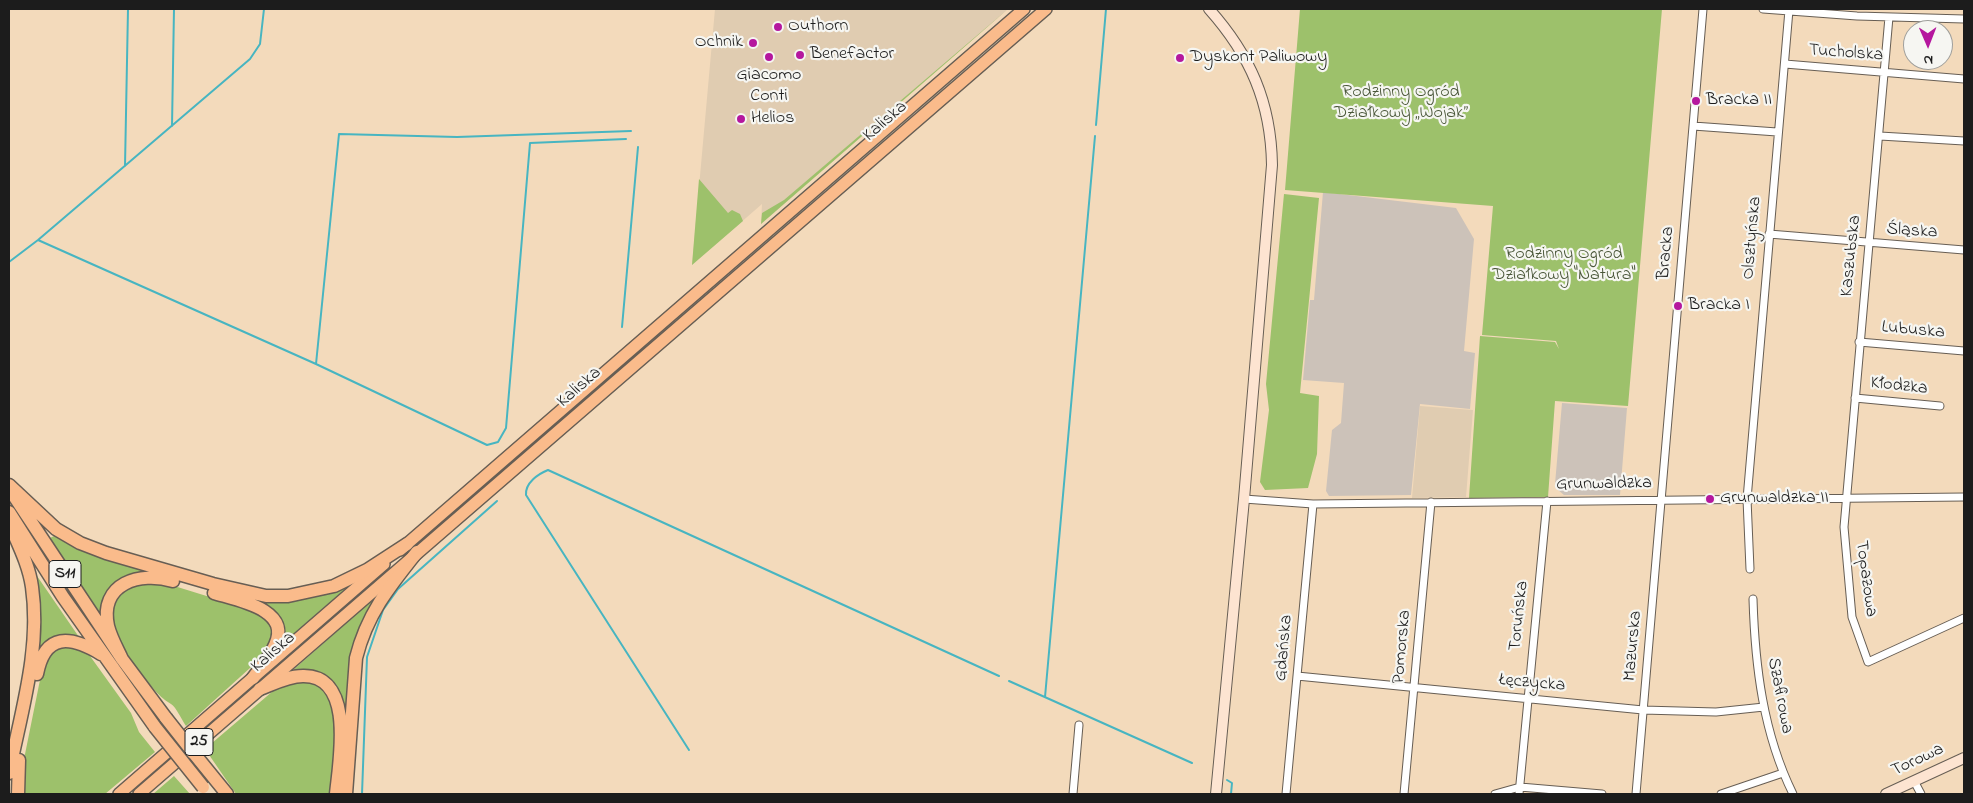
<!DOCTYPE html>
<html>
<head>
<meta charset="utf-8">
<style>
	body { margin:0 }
	#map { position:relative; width:1973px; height:803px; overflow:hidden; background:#f3dabb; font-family:"Indie Flower",sans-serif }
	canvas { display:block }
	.frame { position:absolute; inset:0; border:10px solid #1c1c1c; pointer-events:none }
	.north { position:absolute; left:1903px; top:20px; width:50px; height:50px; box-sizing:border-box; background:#f6f6f2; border:1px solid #9f9f9c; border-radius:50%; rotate:179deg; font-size:14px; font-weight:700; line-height:20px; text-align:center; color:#1c1c1c }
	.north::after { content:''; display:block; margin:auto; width:18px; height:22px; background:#b5179e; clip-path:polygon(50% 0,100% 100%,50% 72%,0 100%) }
</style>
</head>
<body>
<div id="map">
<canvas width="1973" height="803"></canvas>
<div class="frame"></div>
<div class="north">N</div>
</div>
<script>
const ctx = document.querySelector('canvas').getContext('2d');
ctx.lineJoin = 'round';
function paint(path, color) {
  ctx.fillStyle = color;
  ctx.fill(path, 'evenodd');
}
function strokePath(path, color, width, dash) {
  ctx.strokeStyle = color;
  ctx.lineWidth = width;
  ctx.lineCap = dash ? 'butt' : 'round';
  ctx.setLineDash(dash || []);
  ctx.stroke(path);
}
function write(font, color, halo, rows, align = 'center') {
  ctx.font = font + ' "Indie Flower",sans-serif';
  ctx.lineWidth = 4.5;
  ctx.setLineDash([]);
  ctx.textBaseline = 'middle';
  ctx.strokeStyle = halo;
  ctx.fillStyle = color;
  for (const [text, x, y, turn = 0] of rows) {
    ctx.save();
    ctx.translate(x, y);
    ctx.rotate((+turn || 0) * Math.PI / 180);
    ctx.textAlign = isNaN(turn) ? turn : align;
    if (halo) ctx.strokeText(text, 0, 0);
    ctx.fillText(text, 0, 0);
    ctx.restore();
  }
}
paint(new Path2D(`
	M715,9H1008L761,224L762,204L692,265Z
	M1420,406L1473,410L1466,497L1412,498Z`), '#e0ccb1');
paint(new Path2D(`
	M1323,192L1456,208L1474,239L1464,351L1475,353L1470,409L1420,404L1411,495L1329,496L1326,491L1332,430L1341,423L1344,383L1303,380L1310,300H1314Z
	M1562,403L1627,408L1620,495H1564L1557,489L1555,484Z`), '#ccc2b9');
paint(new Path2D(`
	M1008,9L761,224L762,213L784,200Z
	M1300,9H1662L1628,406L1555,401L1548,497L1469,498L1480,336L1555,342L1559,349L1556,341L1482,335L1493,206L1285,190Z
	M699,179L728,213L732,210L740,214L743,221L692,265Z
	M1284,194L1319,198L1300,393L1319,396L1317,454L1308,488L1265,490L1260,482L1269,410L1266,384Z
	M56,535L158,574H134L102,622L48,539Z
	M37,576L79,637L61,636L38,655L40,617Z
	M139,583L171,585L255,611L270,624L273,638L261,658L186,726C182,720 176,707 171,704C157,696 148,682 137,668C116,639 94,603 139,583Z
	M350,585L281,645L283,635L253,598Z
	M378,595L346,720L340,695L292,671Z
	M60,647L81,649L90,656L131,713L139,732L155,752L105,794H22L21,774L42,670L50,654Z
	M296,681C305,682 314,683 322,688C345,704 334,769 333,794H236L205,749L273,691Z
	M174,776L190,794H153Z`), '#9dc16b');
strokePath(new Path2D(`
	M1096,125L1106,9
	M172,126L174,9
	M125,166L128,9
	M38,240L316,364L487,445L498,442L506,428L530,143L626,139
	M9,262L38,240L250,59L260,44L264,9
	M622,327L638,147
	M316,364L339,134L457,137L631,131
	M1009,681L1192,763
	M1045,697L1095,136
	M689,750L526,495C525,483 538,474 548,470L999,676
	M1227,780L1232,783L1231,794
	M362,794L367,657L383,610L398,589L497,501`), '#47b5c1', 2);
const street = new Path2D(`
	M1763,9L1857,16L1964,19
	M1889,17L1844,527L1852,617L1868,662L1964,618
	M1785,64L1964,79
	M1693,126L1777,132
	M1880,136L1964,141
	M1769,234L1964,250
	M1859,342L1964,351
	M1855,398L1940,406
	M1244,499L1313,504L1964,497
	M1750,569L1747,499L1789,10
	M1753,599C1755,666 1763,733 1793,794
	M1297,676L1643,710L1716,712L1764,707
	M1914,781L1921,794
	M1073,794L1079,725
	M1286,794L1313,504
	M1404,794L1431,502
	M1495,794L1520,787L1602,794
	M1519,794L1547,501
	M1636,794L1703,9
	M1721,794L1783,773`);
const secondary = new Path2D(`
	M1209,9C1250,55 1271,102 1272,165L1244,499L1216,794
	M1886,794L1964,758`);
const primary = new Path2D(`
	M400,550L1024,9
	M119,794L384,564
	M139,794L1046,9`);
const highway = new Path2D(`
	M9,485L56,529L80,543L106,553L213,584L266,596H288L334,586L367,570L407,544
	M14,496L122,659L166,718
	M9,512L63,597L155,727
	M214,593C237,600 292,609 275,645C270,657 261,667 253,678
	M122,659C117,648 111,638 108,626C99,583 140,571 173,581
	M37,674C45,632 71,636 101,654
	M260,689C273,684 288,676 303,676C356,675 339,763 336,794
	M192,751L227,794
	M9,773C21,712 41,649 32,587C29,565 18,544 10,525
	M18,794L19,760
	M346,794L356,658C367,614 389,587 417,552`);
strokePath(street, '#675e54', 9);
strokePath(secondary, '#675e54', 12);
strokePath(primary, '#675e54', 14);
strokePath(highway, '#675e54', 15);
strokePath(street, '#fff', 7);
strokePath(secondary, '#fde4d1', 10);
strokePath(primary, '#fabb8b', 11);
strokePath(highway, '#fabb8b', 12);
const highwayBridge = new Path2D(`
	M166,718L192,751
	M155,727L203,787`);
strokePath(highwayBridge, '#675e54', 15, []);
strokePath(highwayBridge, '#fabb8b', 12);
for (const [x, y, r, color] of [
	[778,27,5,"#b5179e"],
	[753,43,5,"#b5179e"],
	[800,55,5,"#b5179e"],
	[769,57,5,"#b5179e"],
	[1180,58,5,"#b5179e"],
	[1696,101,5,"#b5179e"],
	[741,119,5,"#b5179e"],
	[1678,306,5,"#b5179e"],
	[1710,499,5,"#b5179e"]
]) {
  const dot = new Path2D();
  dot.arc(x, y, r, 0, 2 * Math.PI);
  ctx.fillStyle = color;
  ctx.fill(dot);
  strokePath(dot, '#f6f6f2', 2);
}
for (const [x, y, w] of [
	[65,574,32],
	[199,742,28]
]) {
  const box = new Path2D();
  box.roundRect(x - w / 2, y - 13.5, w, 27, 4);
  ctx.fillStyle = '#f6f6f2';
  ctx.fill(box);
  strokePath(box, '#1c1c1c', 1);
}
write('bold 16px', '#1c1c1c', null, [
	["S11",65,574],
	["25",199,742]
]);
write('18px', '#1c1c1c', '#f6f6f2', [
	["Outhorn",788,27],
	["Ochnik",743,43,"right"],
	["Benefactor",810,55],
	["Dyskont Paliwowy",1190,58],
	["Giacomo",769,76,"center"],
	["Conti",769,97,"center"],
	["Bracka II",1706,101],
	["Helios",751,119],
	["Bracka I",1688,306],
	["Grunwaldzka II",1720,499]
], 'left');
write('18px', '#1c1c1c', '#f6f6f2', [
	["Tucholska",1846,54,4],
	["Kaliska",886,122,-41],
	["Śląska",1912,232,4],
	["Olsztyńska",1753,238,-85],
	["Bracka",1667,253,-85],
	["Kaszubska",1852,256,-84],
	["Lubuska",1913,331,5],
	["Kłodzka",1899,387,6],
	["Kaliska",580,388,-41],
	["Grunwaldzka",1604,485,-1],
	["Topazowa",1865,579,82],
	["Toruńska",1520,616,-84],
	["Mazurska",1634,646,-85],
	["Pomorska",1403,647,-85],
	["Gdańska",1285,648,-85],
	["Kaliska",274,653,-41],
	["Łęczycka",1532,684,5],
	["Szafirowa",1779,696,79],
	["Torowa",1918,761,-25]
]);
write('18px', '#495638', '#f6f6f2', [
	["Rodzinny Ogród",1401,93],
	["Działkowy „Wojak”",1401,114],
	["Rodzinny Ogród",1564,255],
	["Działkowy \"Natura\"",1564,276]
]);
</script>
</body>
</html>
